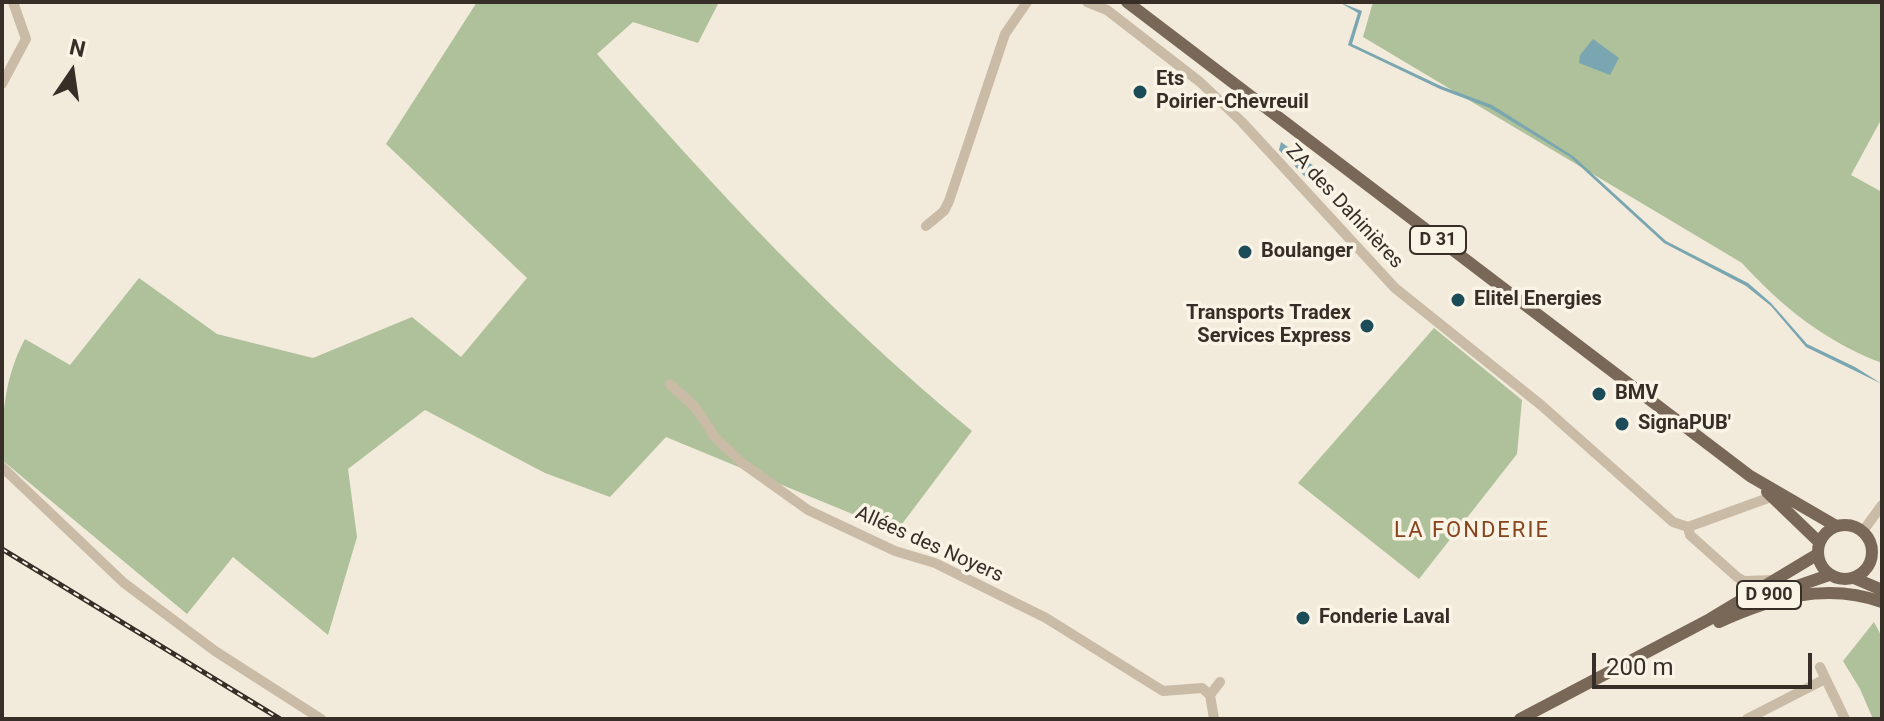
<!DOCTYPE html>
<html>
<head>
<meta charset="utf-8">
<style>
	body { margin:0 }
	#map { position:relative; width:1884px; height:721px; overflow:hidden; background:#f2eada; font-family:Roboto,sans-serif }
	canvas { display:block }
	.frame { position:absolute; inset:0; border:4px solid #362e27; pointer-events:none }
	.north { position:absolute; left:32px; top:32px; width:80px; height:80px; -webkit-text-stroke:6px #faf4e7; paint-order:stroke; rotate:13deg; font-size:22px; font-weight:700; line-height:32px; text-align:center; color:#362e27 }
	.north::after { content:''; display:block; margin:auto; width:28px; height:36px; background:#362e27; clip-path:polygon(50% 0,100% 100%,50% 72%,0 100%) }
	.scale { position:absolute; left:1592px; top:653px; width:220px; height:36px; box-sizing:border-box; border:4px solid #362e27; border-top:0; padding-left:10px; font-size:24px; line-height:28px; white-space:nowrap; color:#362e27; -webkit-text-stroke:6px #faf4e7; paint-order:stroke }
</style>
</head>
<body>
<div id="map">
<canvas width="1884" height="721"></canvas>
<div class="frame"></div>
<div class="north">N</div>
<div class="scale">200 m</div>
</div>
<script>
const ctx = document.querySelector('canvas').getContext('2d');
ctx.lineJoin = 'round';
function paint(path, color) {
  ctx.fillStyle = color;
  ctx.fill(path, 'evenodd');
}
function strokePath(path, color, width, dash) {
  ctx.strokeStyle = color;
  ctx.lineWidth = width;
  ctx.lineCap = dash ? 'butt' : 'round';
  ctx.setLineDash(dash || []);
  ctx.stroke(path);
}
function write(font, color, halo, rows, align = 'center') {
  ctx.font = font + ' Roboto,sans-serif';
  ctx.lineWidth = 7;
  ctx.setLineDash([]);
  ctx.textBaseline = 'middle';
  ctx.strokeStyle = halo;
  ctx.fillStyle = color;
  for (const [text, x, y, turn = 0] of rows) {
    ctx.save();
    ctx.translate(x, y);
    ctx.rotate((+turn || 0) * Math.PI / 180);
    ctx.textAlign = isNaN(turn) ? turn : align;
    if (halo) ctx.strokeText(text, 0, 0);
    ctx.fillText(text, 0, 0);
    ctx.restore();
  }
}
paint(new Path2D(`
	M477,2H719L698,43L633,22L597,54C713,187 835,319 972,431L896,532L666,437L610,497L545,473L425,410L348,469L357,537L328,635L233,557L187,614L2,460C2,416 4,378 25,339L70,365L139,278L217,334L313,358L412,317L461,357L527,278L386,144Z
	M1373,2H1882V118L1851,175L1882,192V363C1826,342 1782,307 1742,263L1363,37Z
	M1434,328L1522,400L1517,454L1419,579L1298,483Z
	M1874,622L1882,637V719H1873L1860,689L1843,661Z`), '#afc19a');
paint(new Path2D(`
	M1339,2L1362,11L1352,44L1441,86L1492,105L1573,156L1666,241L1748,283L1771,303L1807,344L1855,367L1882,384L1806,347L1771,306L1746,286L1664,243L1570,157L1490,108L1440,89L1348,45L1358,13Z
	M1593,39L1619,58L1610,75L1579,63L1580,55Z
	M1281,142L1326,175L1315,187L1279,150Z`), '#79a6b0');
strokePath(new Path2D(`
	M1087,2L1107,10L1200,82L1242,122L1395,288L1541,405L1673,522L1688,527L1771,497
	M2,84L26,39L13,2
	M926,226L944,211L949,201L1005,34L1027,2
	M670,384L695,407L715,437L742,463L808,510L895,551L935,563L1046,618L1163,691L1202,688L1210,695L1214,719
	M2,467L124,583L215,651L321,719
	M1688,527L1690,535L1737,577L1744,581L1774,580
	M1863,531L1882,505
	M1820,667L1845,719
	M1210,695L1220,682
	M1747,719L1825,679`), '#cabba6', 10);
strokePath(new Path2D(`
	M1127,2L1750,476L1836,526
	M1767,492L1819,542
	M1818 552a27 27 0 1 1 54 0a27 27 0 1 1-54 0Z
	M1854,578L1882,590
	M1754,601L1829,575
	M1719,622C1771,598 1826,582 1882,602
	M1520,719L1710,619L1818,554`), '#796758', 12);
const rail = new Path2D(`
	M2,549L280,719`);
strokePath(rail, '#362e27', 5);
strokePath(rail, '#faf4e7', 2, [6]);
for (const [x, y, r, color] of [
	[1140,92,8,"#1c4c58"],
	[1245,252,8,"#1c4c58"],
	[1458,300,8,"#1c4c58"],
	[1367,326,8,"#1c4c58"],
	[1599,394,8,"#1c4c58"],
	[1622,424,8,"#1c4c58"],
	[1303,618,8,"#1c4c58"]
]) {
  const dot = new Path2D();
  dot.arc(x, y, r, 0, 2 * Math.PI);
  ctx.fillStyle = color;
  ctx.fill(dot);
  strokePath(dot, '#faf4e7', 3);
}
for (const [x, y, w] of [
	[1438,240,56],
	[1769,595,64]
]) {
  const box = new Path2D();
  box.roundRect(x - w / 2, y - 14, w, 28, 6);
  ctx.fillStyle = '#faf4e7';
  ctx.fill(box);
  strokePath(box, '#362e27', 2);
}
write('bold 18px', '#362e27', null, [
	["D 31",1438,240],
	["D 900",1769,595]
]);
write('bold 20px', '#362e27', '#faf4e7', [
	["Ets",1156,80],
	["Poirier-Chevreuil",1156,103],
	["Boulanger",1261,252],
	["Elitel Energies",1474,300],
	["Transports Tradex",1351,314,"right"],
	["Services Express",1351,337,"right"],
	["BMV",1615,394],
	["SignaPUB'",1638,424],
	["Fonderie Laval",1319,618]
], 'left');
write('20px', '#362e27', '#faf4e7', [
	["ZA des Dahinières",1344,207,47],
	["Allées des Noyers",929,545,24]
]);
ctx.letterSpacing = '2px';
write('22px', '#87451f', '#faf4e7', [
	["LA FONDERIE",1472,531]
]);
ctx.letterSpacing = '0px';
</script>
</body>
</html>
